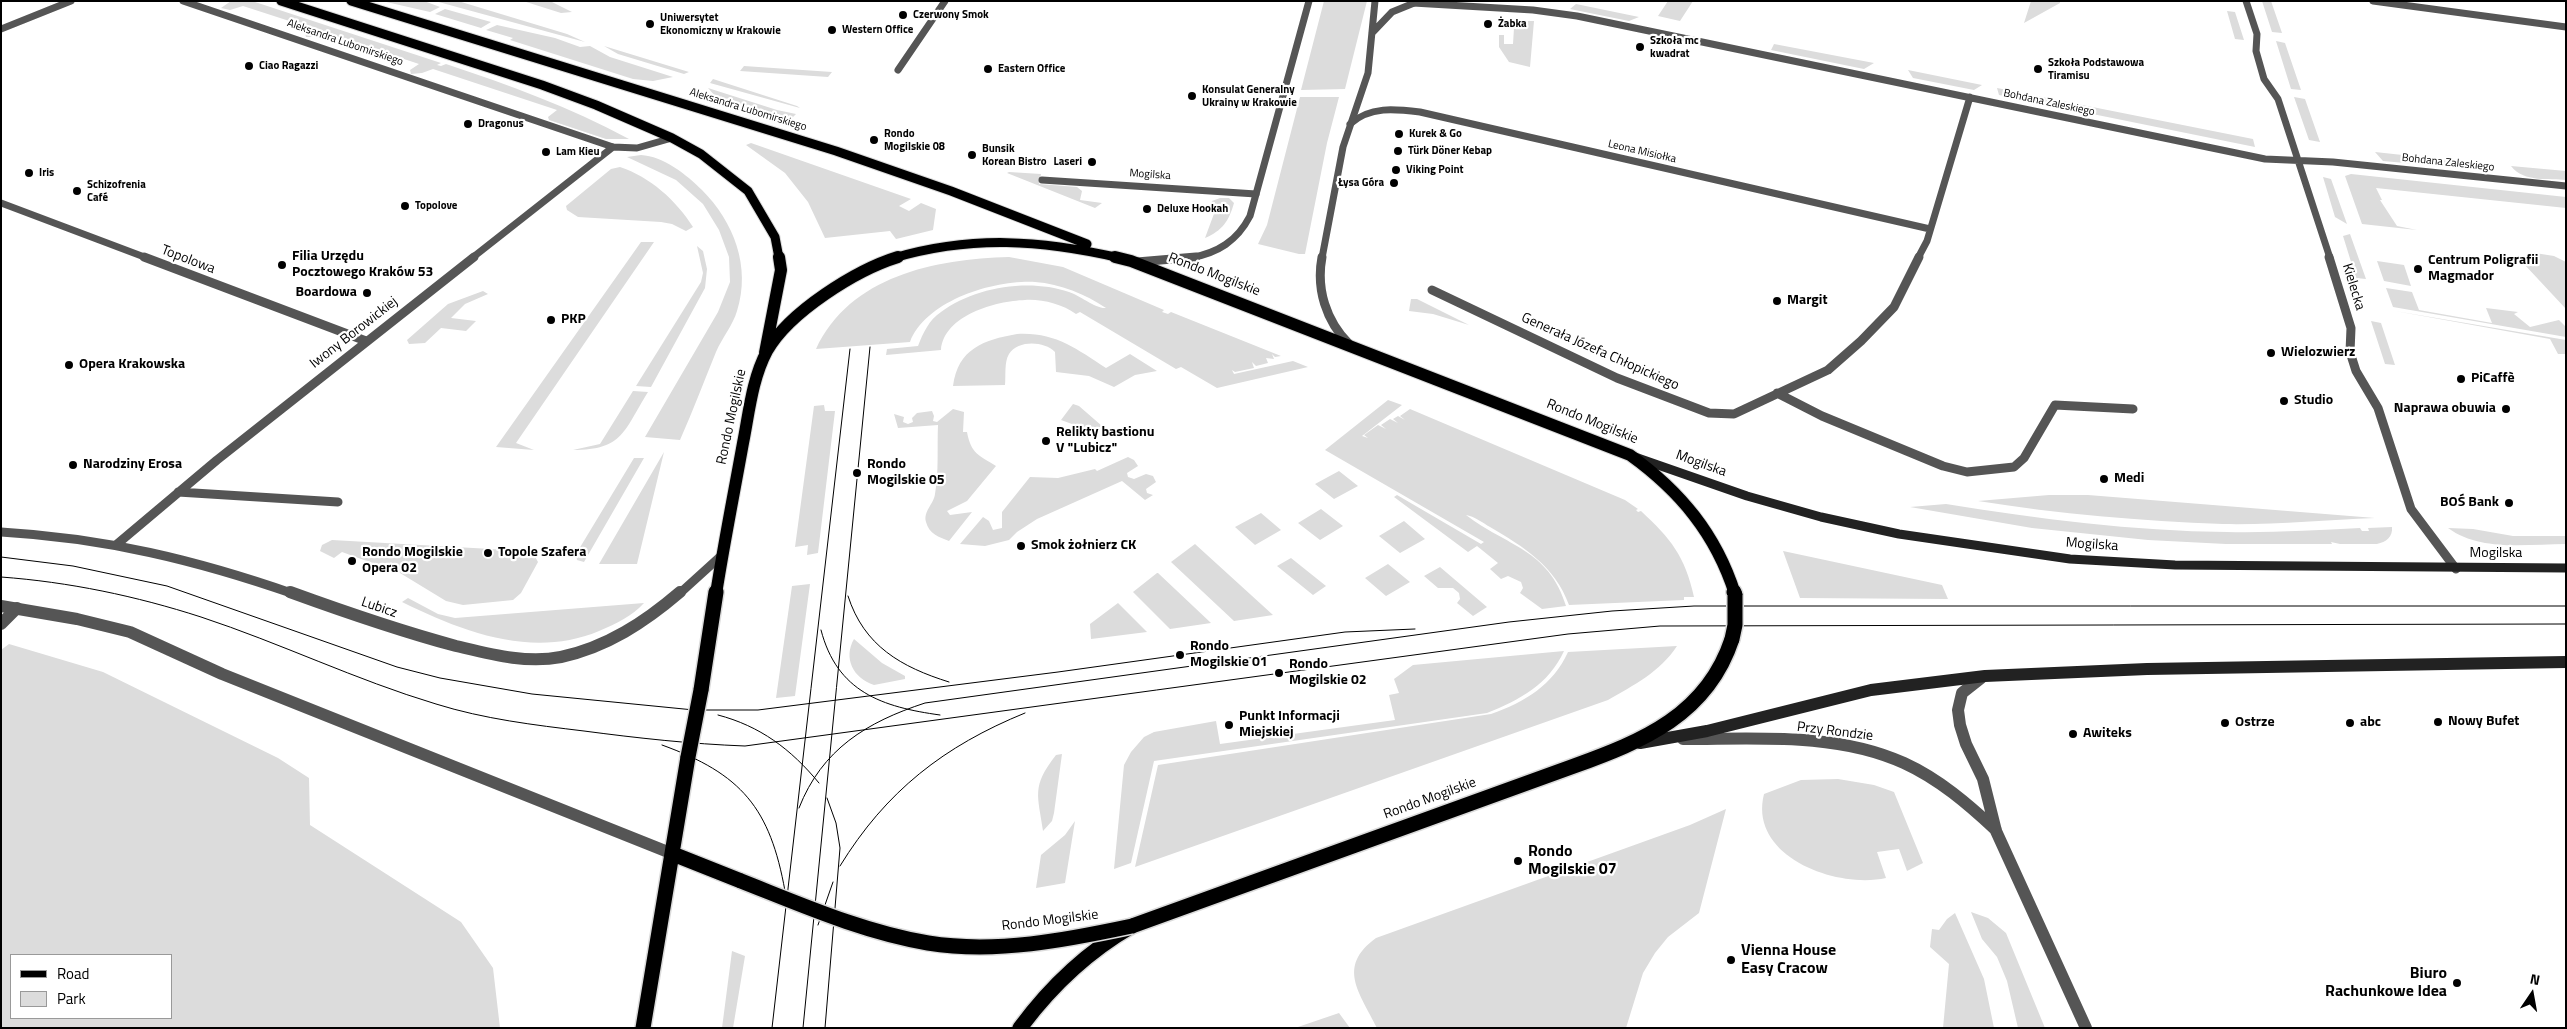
<!DOCTYPE html>
<html>
<head>
<meta charset="utf-8">
<style>
	body { margin:0 }
	#map { position:relative; width:2567px; height:1029px; overflow:hidden; background:#fff; font-family:"Titillium Web",sans-serif }
	canvas { display:block }
	.frame { position:absolute; inset:0; border:2px solid #000; pointer-events:none }
	.legend { position:absolute; left:10px; top:954px; width:162px; height:65px; box-sizing:border-box; background:#fff; border:1px solid #999; margin:0; padding:6px 9px; list-style:none; font-size:15px; color:#000 }
	.legend li { display:flex; align-items:center; gap:10px; height:25px }
	.legend b { width:25px; border:1px solid #999 }
	.north { position:absolute; left:2507px; top:969px; width:50px; height:50px; -webkit-text-stroke:4px #fff; paint-order:stroke; rotate:12deg; font-size:14px; font-weight:700; line-height:20px; text-align:center; color:#000 }
	.north::after { content:''; display:block; margin:auto; width:18px; height:22px; background:#000; clip-path:polygon(50% 0,100% 100%,50% 72%,0 100%) }
</style>
</head>
<body>
<div id="map">
<canvas width="2567" height="1029"></canvas>
<div class="frame"></div>
<ul class="legend">
<li><b style="height:6px;background:#000"></b>Road</li>
<li><b style="height:14px;background:#dcdcdc"></b>Park</li>
</ul>
<div class="north">N</div>
</div>
<script>
const ctx = document.querySelector('canvas').getContext('2d');
ctx.lineJoin = 'round';
function paint(path, color) {
  ctx.fillStyle = color;
  ctx.fill(path, 'evenodd');
}
function strokePath(path, color, width, dash) {
  ctx.strokeStyle = color;
  ctx.lineWidth = width;
  ctx.lineCap = dash ? 'butt' : 'round';
  ctx.setLineDash(dash || []);
  ctx.stroke(path);
}
function write(font, color, halo, rows, align = 'center') {
  ctx.font = font + ' "Titillium Web",sans-serif';
  ctx.lineWidth = 4.5;
  ctx.setLineDash([]);
  ctx.textBaseline = 'middle';
  ctx.strokeStyle = halo;
  ctx.fillStyle = color;
  for (const [text, x, y, turn = 0] of rows) {
    ctx.save();
    ctx.translate(x, y);
    ctx.rotate((+turn || 0) * Math.PI / 180);
    ctx.textAlign = isNaN(turn) ? turn : align;
    if (halo) ctx.strokeText(text, 0, 0);
    ctx.fillText(text, 0, 0);
    ctx.restore();
  }
}
paint(new Path2D(`
	M231,1H252L441,63L437,65L441,66L446,64C509,85 570,107 629,139H606L549,120L548,117L557,110L433,69L422,73L411,74L410,70L419,64L326,33L315,37H306L305,33L314,29L243,6L230,10L221,8Z
	M382,1H424L440,7L430,12Z
	M435,1H458L567,34L585,42Z
	M523,1H550L572,12L561,13Z
	M1324,1H1367L1345,89L1301,90Z
	M1668,1H1693L1680,21L1658,16Z
	M2031,1H2060V3L2024,23Z
	M2262,1H2271L2282,33L2272,32Z
	M1576,4L1639,17L1629,21L1570,9Z
	M445,9L491,22L481,28L435,14Z
	M2227,11L2235,12L2244,40L2235,39Z
	M1523,21H1534L1530,67L1509,62L1499,47V35H1504V44H1513L1514,28H1522Z
	M497,25L555,38L580,47L590,46L610,57L673,77L653,81L633,79L510,40L513,38L486,30Z
	M2276,41L2285,43L2301,90L2291,89Z
	M1774,44L1874,63L1864,69L1771,50Z
	M604,46L689,72L684,74L618,54Z
	M744,66L832,72L828,77L740,71Z
	M1908,70L1982,85L1974,90L1913,78Z
	M713,79L797,106L800,108L710,83Z
	M708,88L777,110L796,114L790,120L716,97Z
	M1997,88L2253,139L2255,147L1999,95Z
	M1300,97H1339L1327,143L1305,254H1299L1258,244L1267,225Z
	M2294,97L2305,99L2320,142L2309,140Z
	M751,143L911,199L899,206L909,211L921,203L936,209L933,230L896,239L890,231L825,238L808,202L785,173L746,145Z
	M2375,152L2467,162L2472,169L2383,161Z
	M641,155C663,156 687,175 702,190C734,222 751,267 737,311C733,325 722,338 716,352C704,381 693,411 680,440L645,437L718,312L730,282L729,257L719,230L703,204L676,180L627,157Z
	M2511,166L2566,171V180C2550,178 2524,183 2511,166Z
	M620,167C650,177 676,200 693,227L686,231L672,224L661,222L578,217L567,210L566,206L611,169Z
	M1009,172L1041,174L1039,184L1077,187L1082,191L1080,200L1102,203L1095,208L1007,173Z
	M2351,174L2566,197V208L2376,188L2382,200H2380L2397,226L2417,230L2362,224L2345,176Z
	M2323,177L2331,179L2347,224L2335,217Z
	M1220,198H1229L1234,203C1229,221 1222,231 1205,238L1215,211L1210,209L1212,201Z
	M2350,234L2366,279L2356,278L2343,236Z
	M641,242H654L516,443L534,450L496,447Z
	M697,246L703,251L707,269L705,288L651,387L636,386L701,282L703,273Z
	M2535,253L2554,256L2566,262V309L2524,264L2522,256Z
	M1009,257L1063,267L1164,310L1162,312L1168,314L1171,312L1281,356L1275,357L1272,354L1274,359L1266,358L1268,363L1256,366L1252,362L1254,368L1235,372L1232,370L1234,374L1293,361L1308,367L1217,388L1181,367L1176,369L1080,312L1076,314C1062,304 1042,299 1025,300C996,301 944,315 941,350L886,355L887,349L918,346C923,333 929,320 941,312C974,287 1029,278 1069,292C1079,295 1096,309 1106,308C1085,294 1061,284 1035,282C992,280 926,301 910,342L816,349C850,276 935,259 1009,257Z
	M2377,261L2404,265L2411,286L2384,281Z
	M2386,288L2412,292L2419,310L2492,323L2486,308L2518,312L2514,314L2530,327L2559,320L2566,327V337L2393,307Z
	M483,291L488,294L465,304L451,318L476,321L466,331L441,328L425,343L409,344L407,340L448,304Z
	M1411,299H1417L1469,325L1433,314L1409,311Z
	M2395,311L2566,340V354H2558L2550,339Z
	M2371,321L2381,323L2395,365L2385,364Z
	M1017,334C1055,332 1075,348 1106,368L1130,354L1157,371L1135,375L1114,387L1089,376L1056,372L1055,352C1044,341 1018,340 1009,354C1004,362 1006,376 1005,385L953,386C958,349 983,340 1017,334Z
	M633,391L648,392C624,430 624,450 573,450L600,444Z
	M1388,400L1402,405L1362,436L1368,438L1364,435L1378,425L1386,429L1381,425L1390,419L1398,423L1393,419L1398,416L1405,420L1400,416L1410,409L1625,500L1638,509L1636,510L1638,512L1641,511C1671,539 1685,556 1694,597H1684V600L1569,605C1555,566 1524,547 1490,527C1483,523 1474,516 1466,515C1506,546 1549,549 1566,606L1542,609L1520,593L1523,588L1521,582L1508,576L1501,579L1490,569L1498,563L1477,546L1468,552L1394,497L1397,495L1481,544L1484,542L1325,450Z
	M1073,404L1079,406L1102,426L1087,436L1072,424L1061,420Z
	M824,405L825,411H835L818,553L807,555L808,545L795,547L814,406Z
	M953,409L964,412L963,432H967C971,454 979,455 996,466L967,501L947,511L950,515L972,512L949,541C939,537 929,534 926,522C923,511 934,504 935,494C939,472 937,447 938,425L898,428L894,414L904,417L903,422L908,424L913,422L912,418L917,413L932,411L934,416L933,421L937,422Z
	M664,452L637,564H599Z
	M1128,457L1134,460L1138,466L1127,473L1128,477L1134,479L1146,474L1153,476L1156,482L1146,489L1147,493L1153,495L1145,500L1122,481L1037,519L1017,532L1009,540L985,546L960,544L983,517L989,521L993,530L1002,528V512L1030,477L1058,478L1095,469L1097,471Z
	M634,458H644L584,562L577,560L576,554Z
	M1339,471L1358,486L1334,499L1315,484Z
	M2049,495H2088L2375,518C2324,520 2273,525 2223,524C2141,521 2059,514 1978,501Z
	M1946,504C2039,519 2133,531 2227,532C2271,533 2316,530 2360,528L2362,531H2369L2368,528L2392,527C2393,537 2386,542 2377,544H2340L2331,542L2332,544H2226L2148,540L2032,528L1910,507Z
	M1321,509L1343,526L1320,540L1298,523Z
	M1261,513L1281,530L1255,545L1235,527Z
	M1404,521L1425,539L1400,553L1379,536Z
	M2448,528L2473,529L2513,536H2566V544C2527,544 2481,552 2448,528Z
	M332,540L526,551L533,553L538,562L521,593L513,600L463,605L446,601L400,573L342,552L334,558L320,551L322,545Z
	M1195,544L1273,615L1234,621L1171,562Z
	M1783,551L1942,585L1948,599L1800,598Z
	M1291,558L1326,586L1313,595L1277,566Z
	M1388,564L1410,582L1386,596L1365,578Z
	M1440,567L1487,607L1473,616L1457,603L1460,599L1459,593L1453,588H1438L1424,576Z
	M1157,573H1158L1211,623L1170,629L1133,592Z
	M810,584L795,696L776,698L792,586Z
	M408,598L438,614L455,618L644,603C632,616 616,624 599,631C533,659 463,632 402,602Z
	M1118,603L1147,632L1091,639L1090,624Z
	M854,639L882,663L905,676V679L874,685C853,678 843,658 854,639Z
	M9,644L103,672L278,758L309,778L310,825L461,922L493,968L500,1028H1V650ZM171,955V1018H11V955Z
	M1677,646C1660,672 1634,685 1608,700L1135,867L1158,765L1491,714C1525,702 1553,685 1568,652Z
	M1564,651C1549,684 1520,700 1487,713L1154,761L1131,863L1114,869L1124,765L1131,752L1144,737L1154,732L1216,721L1220,744L1395,720L1389,695L1399,693L1394,679L1413,665Z
	M1062,754L1054,813L1052,821L1043,831C1038,795 1031,787 1056,755Z
	M1838,779L1874,785L1894,792L1923,863L1907,871L1899,849L1877,852L1886,878C1837,889 1748,857 1764,794L1801,780Z
	M1726,809L1699,913L1668,937L1655,953L1643,973L1626,1028H1377C1360,993 1336,967 1376,938L1690,825Z
	M1075,821L1065,883L1036,888L1041,855L1065,835Z
	M1971,912L1988,918L2006,933L2045,1028H2018L2007,981L1997,957L1982,939Z
	M1955,913L1984,979L1994,1028H1943L1949,964L1930,947L1932,929L1939,930L1947,919Z
	M732,951L745,956L733,1028H722Z
	M1339,1013L1350,1028H1295Z`), '#dcdcdc');
const primaryFar2 = new Path2D(`
	M281,1L542,85L596,105L672,138L701,154L748,191L775,237L779,258
	M351,1L836,151L951,191L1087,244
	M894,258C972,235 1041,240 1120,258`);
const primaryFar1 = new Path2D(`
	M1115,257L1131,261L1630,455C1680,491 1716,534 1735,594
	M765,353L781,270L779,257
	M716,594C724,543 734,493 743,443C749,413 752,379 767,351C789,312 856,270 898,257`);
const primary = new Path2D(`
	M1734,592L1735,595
	M701,690L716,592
	M673,854L741,881
	M643,1028L688,757
	M1020,1028C1051,986 1087,952 1132,926L1574,766C1643,741 1707,715 1732,639`);
strokePath(primaryFar2, '#dbdbdb', 11);
strokePath(primaryFar1, '#dbdbdb', 14);
strokePath(primary, '#dbdbdb', 18);
strokePath(new Path2D(`
	M898,70L945,1`), '#555', 7);
strokePath(new Path2D(`
	M183,1L613,147L637,148L672,138
	M2246,1L2257,34L2256,51L2264,79L2278,99L2330,258
	M2373,1L2566,27
	M1413,3L1533,10L1577,16L2265,159L2333,162L2566,186
	M1,29L71,1
	M1350,124C1370,106 1395,109 1420,112L1930,229
	M1042,180L1256,194
	M1,203L147,258
	M472,258L613,147
	M1918,258L1927,241L1970,97`), '#555', 7);
strokePath(new Path2D(`
	M144,257L366,341
	M2329,257L2351,328L2350,352L2356,371L2378,408L2411,509L2456,569
	M1432,290L1617,378L1709,413L1734,414L1828,370L1861,341L1894,307L1919,257
	M1777,393L1822,416L1943,466L1967,472L2014,467L2024,458L2055,405L2133,409
	M178,492L338,502
	M116,545L217,460L474,257`), '#555', 9);
strokePath(new Path2D(`
	M1,624L17,608
	M1981,678L1962,693L1958,710L1960,725L1966,744L1983,779L1996,831L2086,1028
	M1683,739C1756,739 1836,732 1904,763C1939,779 1968,804 1996,830`), '#555', 12);
strokePath(new Path2D(`
	M1372,33L1392,12L1419,1
	M1190,258C1218,253 1237,241 1250,216L1309,1
	M1322,258L1343,147L1368,73L1375,1`), '#555', 7);
strokePath(new Path2D(`
	M1322,257C1316,289 1326,321 1349,344
	M1137,262L1196,257
	M1,532C105,538 196,560 294,594
	M679,594L722,555`), '#555', 9);
strokePath(new Path2D(`
	M290,592C345,612 400,631 456,646C490,654 526,664 561,657C607,647 645,622 680,592
	M1,606L77,619L130,632L222,674L673,854`), '#555', 12);
strokePath(new Path2D(`
	M1635,457L1747,496L1821,517L1899,534L2070,559L2175,565L2566,568`), '#222', 9);
strokePath(new Path2D(`
	M1640,743L1707,731L1871,690L1985,676L2147,669L2566,662`), '#222', 12);
strokePath(primaryFar2, '#000', 9);
strokePath(primaryFar1, '#000', 12);
strokePath(primary, '#000', 15);
strokePath(new Path2D(`
	M1,557L73,566L167,586L397,667L440,678L532,694L694,710H758L1058,672L1345,632L1415,629
	M1,577C69,582 136,596 201,617C280,643 356,680 436,704C484,719 534,725 584,731C637,738 691,744 745,746L1568,634L1660,626L2566,624
	M848,596C864,646 901,667 949,682
	M821,630C837,692 882,707 940,715
	M718,715C760,726 791,749 819,783
	M662,745C742,774 770,808 785,891
	M799,808C822,749 867,722 925,703L1509,622L1612,611L1694,606H2566
	M840,866C886,791 944,746 1025,713
	M818,925L833,882
	M772,1028L850,349
	M803,1028L870,347
	M825,1028L840,848L836,823L827,798`), '#000', 1);
const primaryBridge = new Path2D(`
	M1732,639L1735,625V595
	M688,757L701,690
	M741,881C802,905 863,932 928,943C996,954 1066,940 1132,926`);
strokePath(primaryBridge, '#dbdbdb', 18, []);
strokePath(primaryBridge, '#000', 15);
for (const [x, y, r, color] of [
	[903,15,5,"#000"],
	[650,24,5,"#000"],
	[1488,24,5,"#000"],
	[832,30,5,"#000"],
	[1640,47,5,"#000"],
	[249,66,5,"#000"],
	[988,69,5,"#000"],
	[2038,69,5,"#000"],
	[1192,96,5,"#000"],
	[468,124,5,"#000"],
	[1399,134,5,"#000"],
	[874,140,5,"#000"],
	[1398,151,5,"#000"],
	[546,152,5,"#000"],
	[972,155,5,"#000"],
	[1092,162,5,"#000"],
	[1396,170,5,"#000"],
	[29,173,5,"#000"],
	[1394,183,5,"#000"],
	[77,191,5,"#000"],
	[405,206,5,"#000"],
	[1147,209,5,"#000"],
	[282,265,5,"#000"],
	[2418,269,5,"#000"],
	[367,293,5,"#000"],
	[1777,301,5,"#000"],
	[551,320,5,"#000"],
	[2271,353,5,"#000"],
	[69,365,5,"#000"],
	[2461,379,5,"#000"],
	[2284,401,5,"#000"],
	[2506,409,5,"#000"],
	[1046,441,5,"#000"],
	[73,465,5,"#000"],
	[857,473,5,"#000"],
	[2104,479,5,"#000"],
	[2509,503,5,"#000"],
	[1021,546,5,"#000"],
	[488,553,5,"#000"],
	[352,561,5,"#000"],
	[1180,655,5,"#000"],
	[1279,673,5,"#000"],
	[2438,722,5,"#000"],
	[2225,723,5,"#000"],
	[2350,723,5,"#000"],
	[1229,725,5,"#000"],
	[2073,734,5,"#000"],
	[1518,861,5,"#000"],
	[1731,960,5,"#000"],
	[2457,983,5,"#000"]
]) {
  const dot = new Path2D();
  dot.arc(x, y, r, 0, 2 * Math.PI);
  ctx.fillStyle = color;
  ctx.fill(dot);
  strokePath(dot, '#fff', 2);
}
write('bold 11px', '#000', '#fff', [
	["Czerwony Smok",913,15],
	["Uniwersytet",660,18],
	["Ekonomiczny w Krakowie",660,31],
	["Żabka",1498,24],
	["Western Office",842,30],
	["Szkoła mc",1650,41],
	["kwadrat",1650,54],
	["Szkoła Podstawowa",2048,63],
	["Tiramisu",2048,76],
	["Ciao Ragazzi",259,66],
	["Eastern Office",998,69],
	["Konsulat Generalny",1202,90],
	["Ukrainy w Krakowie",1202,103],
	["Dragonus",478,124],
	["Rondo",884,134],
	["Mogilskie 08",884,147],
	["Kurek & Go",1409,134],
	["Bunsik",982,149],
	["Korean Bistro",982,162],
	["Türk Döner Kebap",1408,151],
	["Lam Kieu",556,152],
	["Laseri",1082,162,"right"],
	["Viking Point",1406,170],
	["Iris",39,173],
	["Łysa Góra",1384,183,"right"],
	["Schizofrenia",87,185],
	["Café",87,198],
	["Topolove",415,206],
	["Deluxe Hookah",1157,209]
], 'left');
write('11px', '#000', '#fff', [
	["Aleksandra Lubomirskiego",345,43,19],
	["Bohdana Zaleskiego",2049,103,12],
	["Aleksandra Lubomirskiego",748,110,17],
	["Leona Misiołka",1642,152,13],
	["Bohdana Zaleskiego",2448,163,6],
	["Mogilska",1150,175,4]
]);
write('bold 14px', '#000', '#fff', [
	["Filia Urzędu",292,257],
	["Pocztowego Kraków 53",292,273],
	["Centrum Poligrafii",2428,261],
	["Magmador",2428,277],
	["Boardowa",357,293,"right"],
	["Margit",1787,301],
	["PKP",561,320],
	["Wielozwierz",2281,353],
	["Opera Krakowska",79,365],
	["PiCaffè",2471,379],
	["Studio",2294,401],
	["Naprawa obuwia",2496,409,"right"],
	["Relikty bastionu",1056,433],
	["V \"Lubicz\"",1056,449],
	["Narodziny Erosa",83,465],
	["Rondo",867,465],
	["Mogilskie 05",867,481],
	["Medi",2114,479],
	["BOŚ Bank",2499,503,"right"],
	["Smok żołnierz CK",1031,546],
	["Rondo Mogilskie",362,553],
	["Opera 02",362,569],
	["Topole Szafera",498,553],
	["Rondo",1190,647],
	["Mogilskie 01",1190,663],
	["Rondo",1289,665],
	["Mogilskie 02",1289,681],
	["Punkt Informacji",1239,717],
	["Miejskiej",1239,733],
	["Nowy Bufet",2448,722],
	["Ostrze",2235,723],
	["abc",2360,723],
	["Awiteks",2083,734]
], 'left');
write('14px', '#000', '#fff', [
	["Topolowa",188,260,21],
	["Rondo Mogilskie",1214,275,21],
	["Kielecka",2353,287,73],
	["Iwony Borowickiej",354,333,-38],
	["Generała Józefa Chłopickiego",1600,352,24],
	["Rondo Mogilskie",732,417,-78],
	["Rondo Mogilskie",1592,422,22],
	["Mogilska",1701,464,20],
	["Mogilska",2092,545,4],
	["Mogilska",2496,554],
	["Lubicz",379,608,19],
	["Przy Rondzie",1835,732,7],
	["Rondo Mogilskie",1430,799,-20],
	["Rondo Mogilskie",1050,921,-7]
]);
write('bold 16px', '#000', '#fff', [
	["Rondo",1528,852],
	["Mogilskie 07",1528,870],
	["Vienna House",1741,951],
	["Easy Cracow",1741,969],
	["Biuro",2447,974,"right"],
	["Rachunkowe Idea",2447,992,"right"]
], 'left');
</script>
</body>
</html>
